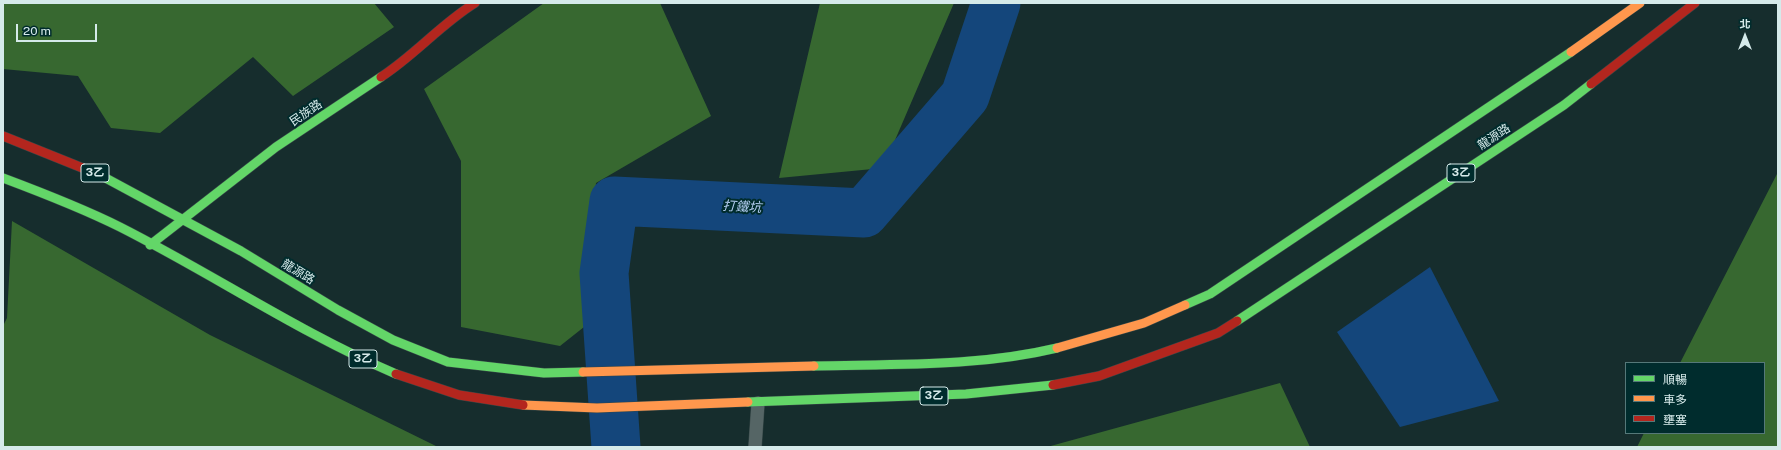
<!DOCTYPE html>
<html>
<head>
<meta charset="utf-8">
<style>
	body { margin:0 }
	#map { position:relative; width:1781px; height:450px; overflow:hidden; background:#162d2d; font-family:"Public Sans","Noto Sans TC",sans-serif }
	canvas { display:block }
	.frame { position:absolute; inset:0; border:4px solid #d5eaea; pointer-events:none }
	.legend { position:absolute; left:1625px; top:362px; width:140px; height:72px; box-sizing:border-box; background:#002c2d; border:1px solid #557879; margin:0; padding:5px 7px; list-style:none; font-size:12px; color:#d5eaea }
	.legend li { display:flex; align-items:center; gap:8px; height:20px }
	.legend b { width:20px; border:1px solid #557879 }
	.north { position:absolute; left:1725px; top:16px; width:40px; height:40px; -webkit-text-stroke:3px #002c2d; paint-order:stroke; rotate:0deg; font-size:11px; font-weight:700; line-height:16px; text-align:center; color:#d5eaea }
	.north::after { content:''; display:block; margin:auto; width:14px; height:18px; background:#d5eaea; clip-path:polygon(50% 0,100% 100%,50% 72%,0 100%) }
	.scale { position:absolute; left:16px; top:24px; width:81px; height:18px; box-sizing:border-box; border:2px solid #d5eaea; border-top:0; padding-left:5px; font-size:12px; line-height:14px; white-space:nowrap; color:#d5eaea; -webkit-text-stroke:3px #002c2d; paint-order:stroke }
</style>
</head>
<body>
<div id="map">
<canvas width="1781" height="450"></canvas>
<div class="frame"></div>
<ul class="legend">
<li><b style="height:5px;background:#63d668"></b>順暢</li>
<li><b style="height:5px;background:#ff974d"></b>車多</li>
<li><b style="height:5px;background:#b3261e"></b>壅塞</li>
</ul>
<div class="north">北</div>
<div class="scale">20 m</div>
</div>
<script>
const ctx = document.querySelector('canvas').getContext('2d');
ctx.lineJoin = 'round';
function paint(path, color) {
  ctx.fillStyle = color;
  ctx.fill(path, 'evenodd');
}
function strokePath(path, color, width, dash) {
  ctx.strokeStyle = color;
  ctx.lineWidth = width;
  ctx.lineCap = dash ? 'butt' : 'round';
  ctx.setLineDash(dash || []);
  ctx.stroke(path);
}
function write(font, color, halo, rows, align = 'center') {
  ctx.font = font + ' "Public Sans","Noto Sans TC",sans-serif';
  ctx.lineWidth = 4;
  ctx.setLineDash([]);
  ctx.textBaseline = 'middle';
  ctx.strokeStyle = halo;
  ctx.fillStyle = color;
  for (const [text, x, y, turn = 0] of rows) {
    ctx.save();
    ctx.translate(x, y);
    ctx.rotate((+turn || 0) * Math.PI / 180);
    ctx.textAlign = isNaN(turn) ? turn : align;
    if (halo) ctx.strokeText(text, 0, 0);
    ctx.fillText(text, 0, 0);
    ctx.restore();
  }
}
paint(new Path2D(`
	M3,3H374L394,27L293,96L253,57L160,133L111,128L78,76L3,69Z
	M544,3H660L711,116L596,183L584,327L560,346L461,327V161L424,89Z
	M820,3H954L883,168L779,178Z
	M1778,172V447H1637L1644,433H1764V363H1680Z
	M12,221L210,335L438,447H3V326L7,318Z
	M1280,383L1310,447H1047Z`), '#376830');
paint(new Path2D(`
	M1430,267L1499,401L1400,427L1337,332Z`), '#14467b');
strokePath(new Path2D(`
	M616,447L604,273L614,201L864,213L965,96L996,3`), '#14467b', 49);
const lane = new Path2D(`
	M755,447L758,403`);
const fast = new Path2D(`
	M100,175L241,251L338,310L393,340L448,362L544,373L583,372
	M3,178C43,193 82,208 120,227C213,274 300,333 396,374
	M150,245L276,147L381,77
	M1185,305L1210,294L1571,52
	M1237,321L1564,105L1591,84
	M814,366C895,364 978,367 1057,348
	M748,402L966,394L1053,385`);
const slow = new Path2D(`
	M1571,52L1640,3
	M1057,348L1144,323L1185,305
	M583,372L814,366
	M523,405L597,408L748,402`);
const jam = new Path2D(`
	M381,77C415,55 441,24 475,3
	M1591,84L1695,3
	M3,136L100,175
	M396,374L459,395L523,405
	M1053,385L1099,376L1218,333L1237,321`);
strokePath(lane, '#374848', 14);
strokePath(fast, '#374848', 10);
strokePath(slow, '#374848', 10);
strokePath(jam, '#374848', 10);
strokePath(lane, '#556565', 13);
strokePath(fast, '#63d668', 9);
strokePath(slow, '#ff974d', 9);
strokePath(jam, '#b3261e', 9);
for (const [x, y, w] of [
	[95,173,28],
	[1461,173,28],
	[363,359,28],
	[934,396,28]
]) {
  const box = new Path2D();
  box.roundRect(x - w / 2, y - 9, w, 18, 3);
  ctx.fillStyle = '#002c2d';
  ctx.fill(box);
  strokePath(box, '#d5eaea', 1);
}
write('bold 11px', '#d5eaea', null, [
	["3乙",95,173],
	["3乙",1461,173],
	["3乙",363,359],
	["3乙",934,396]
]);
write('12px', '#d5eaea', '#002c2d', [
	["民族路",306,113,-34],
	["龍源路",1494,137,-33],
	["龍源路",298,272,31]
]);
write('italic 13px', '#b1ccef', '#002c2d', [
	["打鐵坑",742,207,3]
]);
</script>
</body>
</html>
